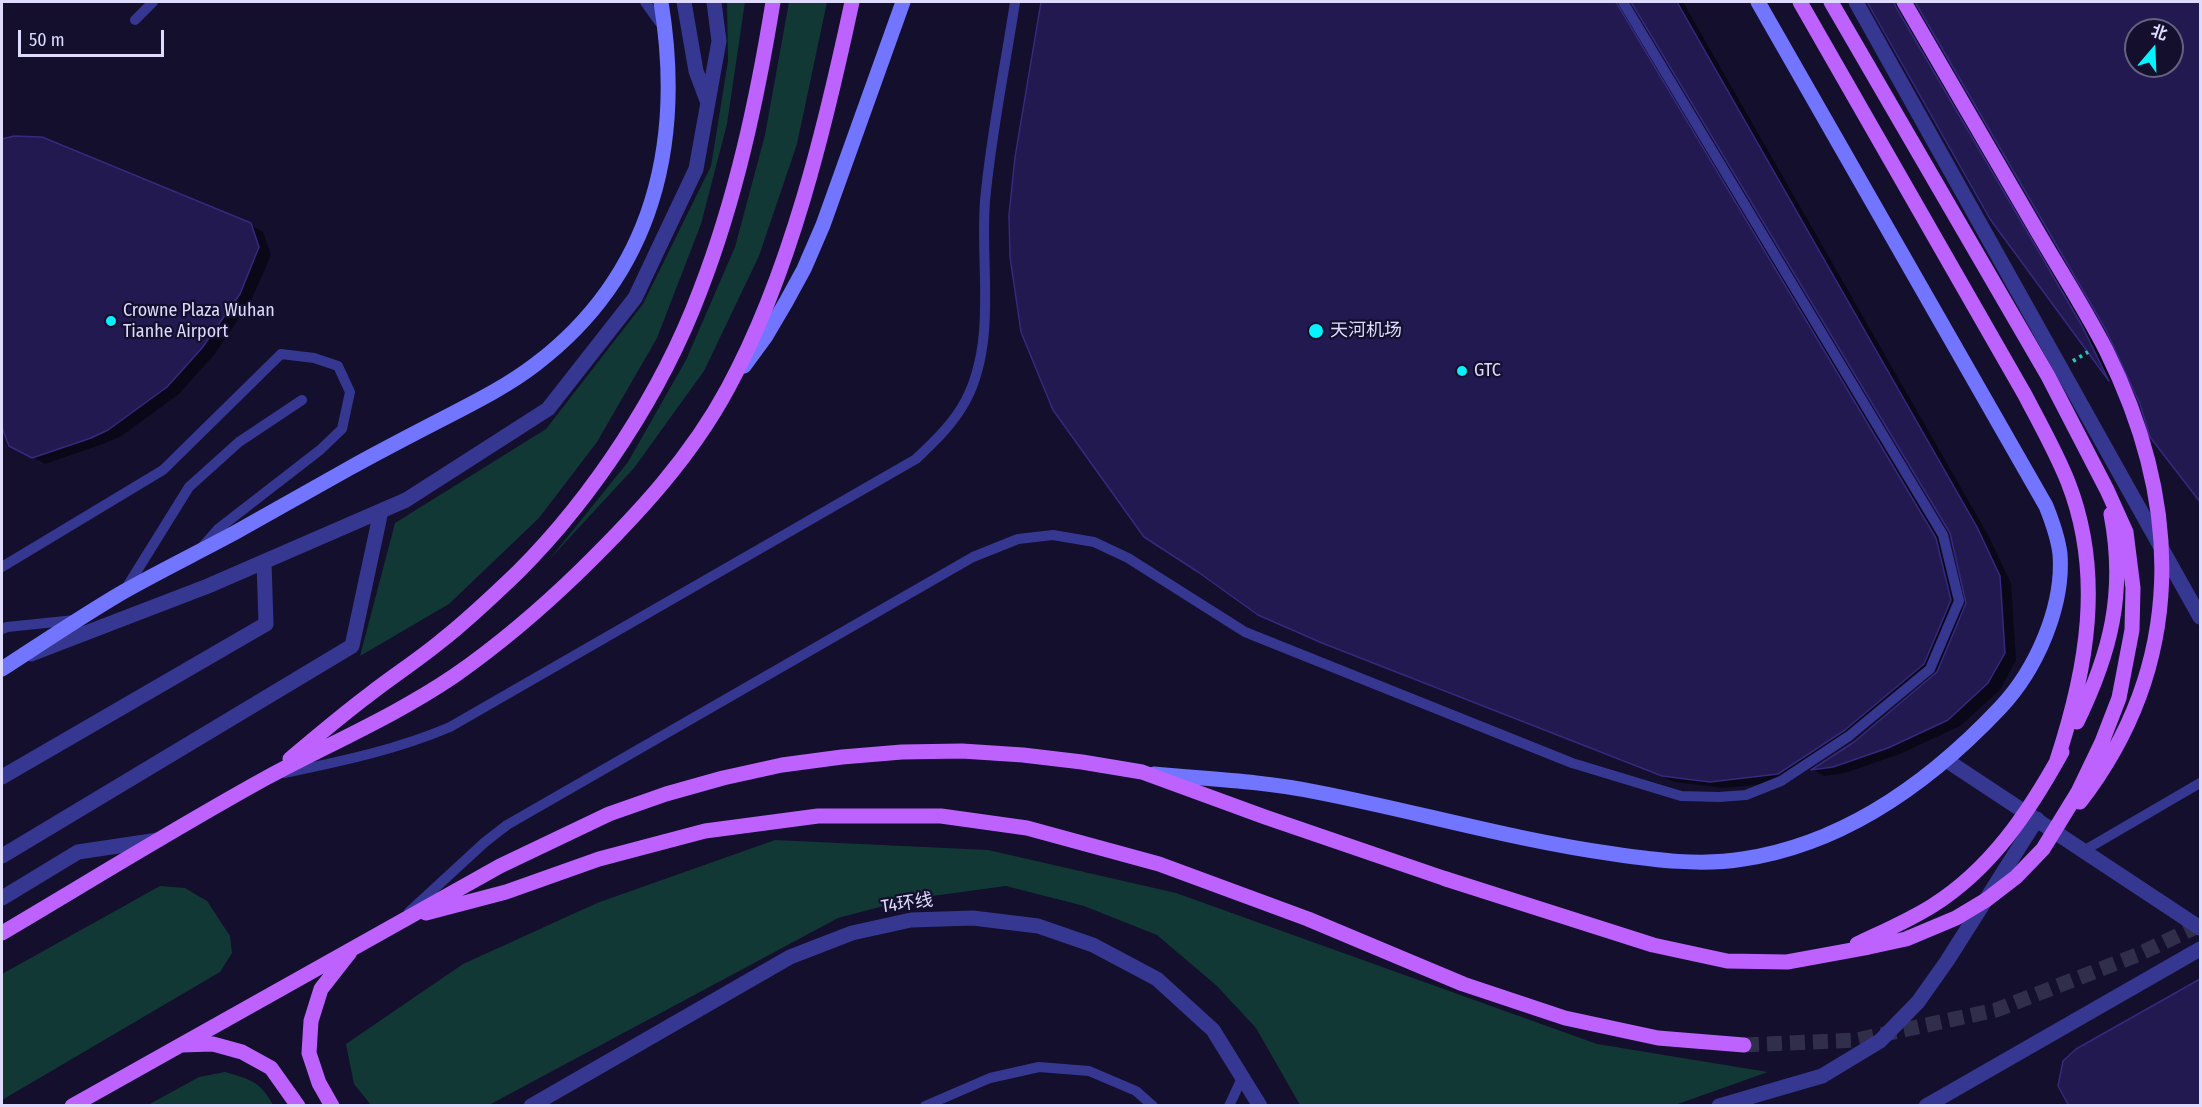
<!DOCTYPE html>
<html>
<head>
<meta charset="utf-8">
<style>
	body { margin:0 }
	#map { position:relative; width:2202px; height:1107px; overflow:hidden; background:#130f2d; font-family:"Fira Sans Condensed","Noto Sans SC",sans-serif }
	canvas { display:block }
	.frame { position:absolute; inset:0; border:3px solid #dedbff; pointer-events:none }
	.north { position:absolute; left:2124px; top:18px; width:60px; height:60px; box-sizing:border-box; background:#130f2d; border:2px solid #646181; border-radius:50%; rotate:19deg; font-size:16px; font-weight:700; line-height:24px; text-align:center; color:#dedbff }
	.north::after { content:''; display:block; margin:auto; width:21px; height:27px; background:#07f1ff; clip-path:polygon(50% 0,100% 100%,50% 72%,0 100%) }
	.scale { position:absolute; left:18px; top:30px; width:146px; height:27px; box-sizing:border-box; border:3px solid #dedbff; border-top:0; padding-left:8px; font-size:18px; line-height:21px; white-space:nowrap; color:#dedbff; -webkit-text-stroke:4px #130f2d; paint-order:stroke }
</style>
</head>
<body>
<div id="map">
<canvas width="2202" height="1107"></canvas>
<div class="frame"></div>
<div class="north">北</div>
<div class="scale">50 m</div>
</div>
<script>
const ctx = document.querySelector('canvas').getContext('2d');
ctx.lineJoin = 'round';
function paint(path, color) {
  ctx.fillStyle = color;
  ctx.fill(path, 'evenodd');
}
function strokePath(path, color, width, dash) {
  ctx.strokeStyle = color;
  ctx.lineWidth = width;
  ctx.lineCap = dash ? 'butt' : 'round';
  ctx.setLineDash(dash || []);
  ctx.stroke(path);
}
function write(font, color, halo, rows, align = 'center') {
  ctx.font = font + ' "Fira Sans Condensed","Noto Sans SC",sans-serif';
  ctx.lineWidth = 4.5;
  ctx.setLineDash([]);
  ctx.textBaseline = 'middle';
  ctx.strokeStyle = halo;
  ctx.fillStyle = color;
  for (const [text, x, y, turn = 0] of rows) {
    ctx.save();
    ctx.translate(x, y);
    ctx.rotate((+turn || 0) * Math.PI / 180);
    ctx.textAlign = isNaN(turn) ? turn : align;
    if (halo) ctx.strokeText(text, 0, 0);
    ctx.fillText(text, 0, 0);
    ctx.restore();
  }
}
paint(new Path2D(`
	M727,2H745L727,124L701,224L657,338L597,442L539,518L449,604L360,656L395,523L546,429L643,304L711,166L728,61Z
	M789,2H827L797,144L759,256L704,371L634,468L548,561L628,462L686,360L735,247L765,135Z
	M775,840L988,850L1176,893L1597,1044L1768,1072L1675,1105H1300L1256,1028L1217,986L1157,935L1084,906L1006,886L910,899L838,918L489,1105H371L354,1084L346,1044L463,964L597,903Z
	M160,886L185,888L207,901L230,936L232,953L220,972L2,1100V974Z
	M225,1072C250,1079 261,1082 273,1105H148L199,1077Z`), '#113835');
paint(new Path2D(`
	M1042,2H1683L1988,535L2011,583L2016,660L2000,690L1960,726L1900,754L1845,773L1824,776L1814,770L1855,743L1936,675L1940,667L1857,736L1786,782L1723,788L1675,782L1336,649L1259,614L1016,158ZM1632,2L1951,531L1968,599L1963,611L1947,546L1628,4Z
	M1869,2H1910L2118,385L2110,380L1991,218ZM2079,317L2098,356V357L2093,351L2076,318Z
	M1917,2H2200V498L2152,436L2141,403L2099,314ZM2136,30H2172V66H2136Z
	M14,138L251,225L263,232L271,255L251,301L214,355L179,394L120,437L103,444L45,464L11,444L2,424V140Z
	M2200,980V1106H2071L2077,1050Z`), '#0007');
const building = new Path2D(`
	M1041,2H1616L1936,538L1951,600L1924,664L1845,730L1778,774L1710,782L1662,776L1322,643L1258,615L1198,572L1144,537L1053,410L1021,332L1010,257L1009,215L1015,157Z
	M1631,2H1677L1977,527L2000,576L2005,653L1988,683L1948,720L1888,748L1833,767L1811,770L1854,742L1937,672L1966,603L1950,533Z
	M1867,2H1894L1896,7L2081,324L2109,381L1990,219Z
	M1915,2H2200V502L2150,437L2140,404L2106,330ZM2136,30H2172V66H2136Z
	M14,136L42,137L251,223L259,247L240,294L202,348L167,387L108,430L91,438L32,458L9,446L2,428V139Z
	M2200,979V1106H2069L2058,1086L2063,1061L2076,1049Z`);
paint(building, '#221950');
strokePath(building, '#36297e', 1.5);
strokePath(new Path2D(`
	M1744,1045L1857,1040L1996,1010L2137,955L2200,925`), '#312e4c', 15, [15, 8]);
strokePath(new Path2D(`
	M2073,361L2088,352`), '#26c8b7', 4, [3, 4.5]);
strokePath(new Path2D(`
	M645,2L663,27
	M135,20L153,2
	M2,567L163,470L281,354L314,358L338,366L350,392L342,429L320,450L218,529L203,546
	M125,590L189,487L239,442L302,400
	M2,629L7,627L75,620
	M285,773C342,761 396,750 450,727L916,459C935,441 954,423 966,400C997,340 980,265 985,201C991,134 1005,68 1015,2
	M2085,850L2200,783
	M409,912L485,842L507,825L973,557L1018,539L1053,535L1094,542L1128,558L1245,632L1572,763L1681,796L1719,797L1746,795L1781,781L1849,736L1930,669L1959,601L1943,535L1623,2
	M925,1106L990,1078L1039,1067L1089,1071L1136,1091L1153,1106
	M1229,1106L1242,1078`), '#363790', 10);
strokePath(new Path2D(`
	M684,2L696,71L708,103
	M1856,2L2200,617
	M31,654L208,586L406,500L548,409L635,298L696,169L719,41L714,2
	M1946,760L2200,928
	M2,777L266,624L264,562
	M2,856L352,646L381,511
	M2,898L78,852L158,840
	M531,1106L790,957L852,933L911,920L973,918L1038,926L1093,945L1157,979L1213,1030L1260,1106
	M1719,1106L1822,1076L1880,1041L1918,1002L1947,961L2037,819
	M1926,1106L2200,949`), '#363790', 15);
strokePath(new Path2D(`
	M744,366L766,336L786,302L804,269L823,225L903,2
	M2,669C42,643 82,616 123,592C160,571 199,552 236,532C274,511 311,490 348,469C382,450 417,432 452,414C481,399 510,384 536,364C654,274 684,143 661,2
	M1154,774C1207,779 1263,781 1316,792C1415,811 1513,840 1614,854C1655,860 1701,866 1743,859C1844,844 1931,781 2000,708C2036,670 2064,607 2060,554C2058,537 2052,521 2046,506L1758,2`), '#7275ff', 15);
strokePath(new Path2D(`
	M290,759C316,737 342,715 370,694C393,676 418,660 441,641C468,620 493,596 518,572C594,496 662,392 700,291C736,198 757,100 773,2
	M426,913L506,892L599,859L705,831L818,816H941L1027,828L1159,864L1308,919L1463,984L1565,1018L1658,1038L1744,1045
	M2,933C90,881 177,827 266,778C329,744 395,716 454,676C500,644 542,608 582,569C638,514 691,457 728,388C790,274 825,128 852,2
	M181,1045L213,1044L242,1052L271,1068L298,1106
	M72,1106L500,866L609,814L666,794L723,778L782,765L842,757L902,752L962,751L1023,755L1082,762L1142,772L1265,817L1446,879
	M332,1106L319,1083L309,1053L311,1021L321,989L350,952`), '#bd62ff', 15);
strokePath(new Path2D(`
	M1800,2L2025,395C2040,424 2056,452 2068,482C2104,574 2087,669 2057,760
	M1904,2C1948,77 1992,153 2036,229C2059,269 2085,309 2106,350C2182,503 2187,663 2080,802
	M2077,722C2111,652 2126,592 2111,514
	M1446,879L1653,945L1727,961L1787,962L1869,947L1906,939L1956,918L1986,900L2016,877L2043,849L2078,792L2102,742L2119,698L2132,630L2133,588L2126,532L2107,490L2048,376L1831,2
	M1857,944C1882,932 1908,921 1932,906C1991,869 2029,812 2062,752`), '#bd62ff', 15);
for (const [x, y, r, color] of [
	[111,321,6,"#07f1ff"],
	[1316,331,8,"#07f1ff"],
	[1462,371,6,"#07f1ff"]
]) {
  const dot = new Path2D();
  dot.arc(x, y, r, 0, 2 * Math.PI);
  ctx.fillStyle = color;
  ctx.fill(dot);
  strokePath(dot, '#130f2d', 2);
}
write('18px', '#dedbff', '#130f2d', [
	["Crowne Plaza Wuhan",123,311],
	["Tianhe Airport",123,332],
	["天河机场",1330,331],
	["GTC",1474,371]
], 'left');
write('18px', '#dedbff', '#130f2d', [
	["T4环线",907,904,-8]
]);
</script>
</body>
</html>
